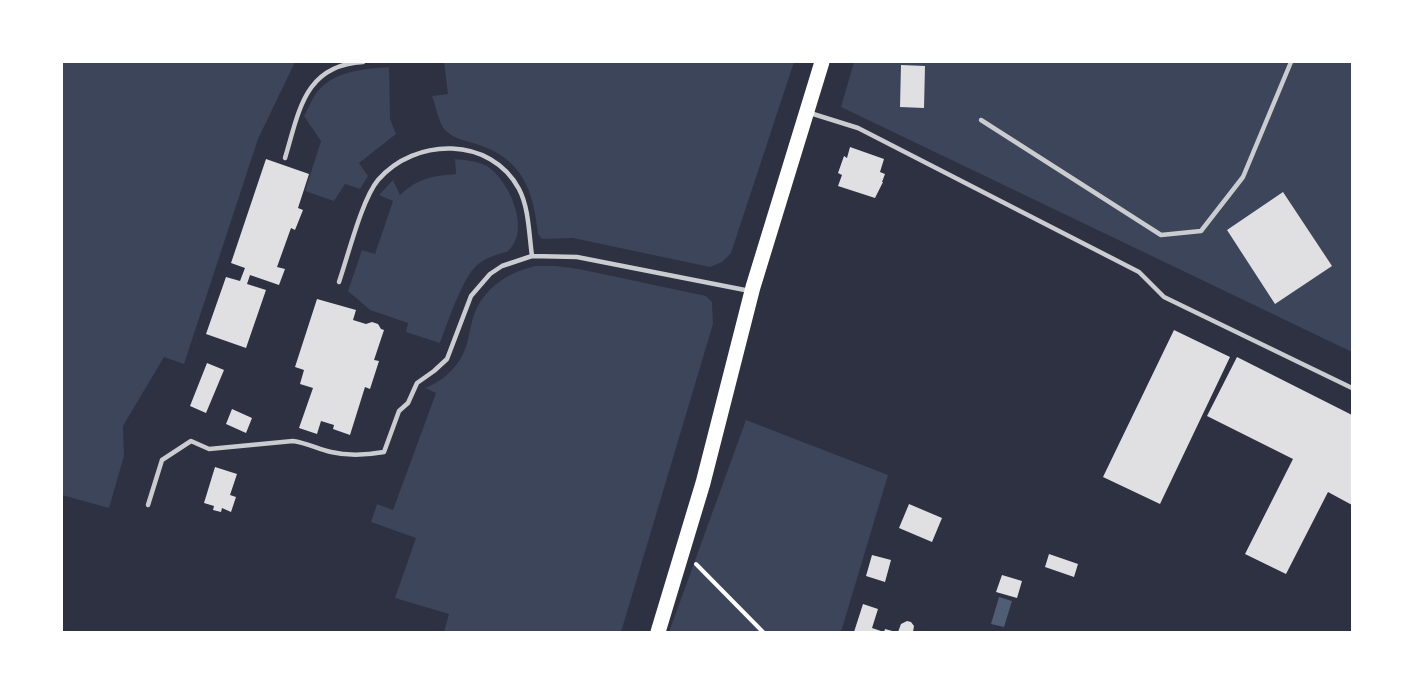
<!DOCTYPE html>
<html>
<head>
<meta charset="utf-8">
<style>
	body { margin:0 }
	#map { position:relative; width:1414px; height:694px; overflow:hidden; background:#2d3142; font-family:"Playfair Display",serif }
	canvas { display:block }
	.frame { position:absolute; inset:0; border:63px solid #fff; pointer-events:none }
</style>
</head>
<body>
<div id="map">
<canvas width="1414" height="694"></canvas>
<div class="frame"></div>
</div>
<script>
const ctx = document.querySelector('canvas').getContext('2d');
ctx.lineJoin = 'round';
function paint(path, color) {
  ctx.fillStyle = color;
  ctx.fill(path, 'evenodd');
}
function strokePath(path, color, width, dash) {
  ctx.strokeStyle = color;
  ctx.lineWidth = width;
  ctx.lineCap = dash ? 'butt' : 'round';
  ctx.setLineDash(dash || []);
  ctx.stroke(path);
}
paint(new Path2D(`
	M62,62H295L258,139L184,364L164,357L123,426L124,456L109,508L62,495Z
	M444,62H794L731,253L722,262L710,267L573,238L542,239L538,234C533,190 523,160 479,145C468,141 453,139 445,130C438,122 436,106 432,96L448,94Z
	M854,62H1352V352L841,107Z
	M389,67L390,119L396,134L359,163L368,176L360,189L345,184L334,201L305,191L321,141L304,116C308,109 311,101 315,95C331,71 363,69 389,67Z
	M455,159C465,160 477,161 487,166C510,181 532,232 507,252C496,254 486,258 477,265C463,277 447,324 440,343L406,332L408,323L370,310L348,291L362,250L375,254L393,201L379,195L393,180L400,195C418,178 432,176 456,174Z
	M535,266H556L579,269L706,296L712,302L713,324L621,632H444L449,614L395,598L416,538L371,522L377,504L393,510L436,393L425,388C445,380 461,365 467,343C470,333 471,322 475,312C486,286 510,272 535,266Z
	M746,420L888,475L841,632H669Z`), '#3c4559');
paint(new Path2D(`
	M999,597L1012,601L1004,627L991,624Z`), '#4f5d75');
paint(new Path2D(`
	M901,65L925,66L924,108L900,107Z
	M850,147L884,159L880,172L885,174L882,182H883L875,198L838,186L842,175L838,173L844,156L847,158Z
	M266,159L309,174L298,208L303,210L295,230L291,228L277,267L285,269L279,285L250,275L247,284L266,290L246,348L206,334L226,277L240,281L245,268L231,263Z
	M1283,192L1332,266L1275,304L1227,230Z
	M317,299L356,310L353,320L366,324L372,322L378,324L381,329L384,330L374,360L379,361L370,389L365,387L350,435L333,429L334,425L321,421L317,434L299,428L313,388L300,384L304,370L295,367Z
	M1174,330L1230,357L1160,504L1103,477Z
	M1237,357L1352,415V505L1328,492L1286,574L1245,554L1293,459L1207,416Z
	M207,363L224,370L206,413L190,406Z
	M232,409L252,418L246,433L226,424Z
	M215,467L237,474L230,495L236,497L231,512L222,508L221,512L213,510L214,506L204,503Z
	M909,504L942,518L932,542L899,528Z
	M1049,554L1078,564L1074,577L1045,567Z
	M872,555L891,560L885,582L866,576Z
	M1002,575L1022,581L1017,598L996,592Z
	M863,604L878,609L872,628L884,632L885,629L896,632H854Z
	M907,621L911,622L914,626L913,632H898L901,624Z`), '#e0e0e3');
strokePath(new Path2D(`
	M696,564L763,632`), '#fff', 4);
strokePath(new Path2D(`
	M810,113L858,128L1139,272L1164,297L1352,388
	M981,120L1161,235L1201,231L1243,177L1291,62
	M285,158C299,112 304,65 363,62
	M339,282C348,256 362,199 378,180C415,137 491,136 519,189C529,208 529,235 532,256
	M148,505L162,460L191,441L209,449L293,441C307,443 318,449 331,452C348,456 367,455 384,452L399,411L408,403L417,383L434,371L447,359L471,296L490,274L502,266L532,256L577,257L750,291`), '#caccd0', 4.5);
strokePath(new Path2D(`
	M658,632L703,483L753,287L822,62`), '#fff', 15);
</script>
</body>
</html>
